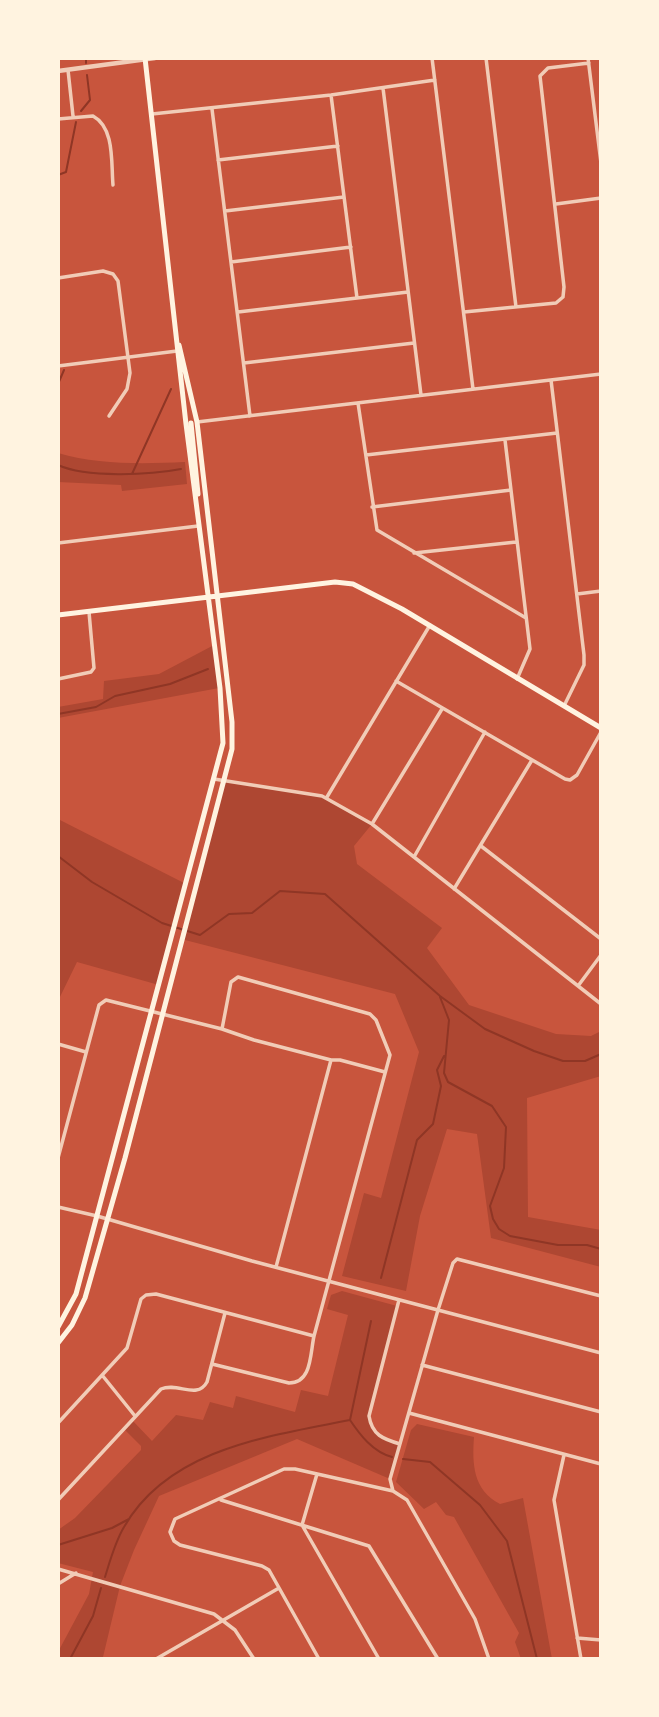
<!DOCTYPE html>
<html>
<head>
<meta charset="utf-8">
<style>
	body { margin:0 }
	#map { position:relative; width:659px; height:1717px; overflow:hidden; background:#c8553d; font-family:"Crimson Pro",serif }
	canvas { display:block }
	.frame { position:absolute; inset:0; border:60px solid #fff3e0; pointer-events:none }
</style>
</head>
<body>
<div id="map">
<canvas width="659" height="1717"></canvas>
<div class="frame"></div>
</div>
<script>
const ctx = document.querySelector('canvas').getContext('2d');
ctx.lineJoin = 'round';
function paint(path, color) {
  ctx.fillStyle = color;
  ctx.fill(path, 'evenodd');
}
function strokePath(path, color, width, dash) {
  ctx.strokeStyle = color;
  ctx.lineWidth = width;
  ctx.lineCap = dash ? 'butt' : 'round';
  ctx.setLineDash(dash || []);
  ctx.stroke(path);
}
paint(new Path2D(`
	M58,453C98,465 143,464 185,462L187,484L122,491L121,485L58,482Z
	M214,645L219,688L58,718V707L103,699L104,681L159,674Z
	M224,780L322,796L372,824L354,846L357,864L442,928L427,948L469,1005L556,1034L591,1036L601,1031V1076L527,1098L528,1217L601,1230V1267L491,1238L477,1134L447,1129L420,1216L406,1291L342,1276L364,1193L381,1198L419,1052L395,994L181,939Z
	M58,819L186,884L159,985L77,962L58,1001Z
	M342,1291L397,1306L369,1416L377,1435L400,1444L390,1479L297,1439L159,1496L134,1550L120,1586L103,1657L98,1659H58V1652L89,1594L93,1572L58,1563V1530L75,1518L141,1450V1446L124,1429L132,1420L152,1441L176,1415L203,1420L210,1402L233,1408L236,1396L295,1412L301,1390L328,1396L348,1315L327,1309L331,1295Z
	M417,1424L474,1437C472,1464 473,1490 500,1504L523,1498L552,1659H521L515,1642L519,1633L454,1517L446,1515L436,1502L424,1509L396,1482L411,1430Z`), '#ae4732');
strokePath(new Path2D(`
	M86,58V63
	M81,111L90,100L87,75
	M58,175L66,172L76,122
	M58,384L64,370
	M58,465C86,478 150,475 181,469
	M132,474L171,389
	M58,714L96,707L115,696L170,684L208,669
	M58,856L92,882L162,923L200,935L229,914L252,913L280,891L325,894L440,996L485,1029L534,1051L563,1061H585L601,1054
	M440,997L449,1020L444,1073L448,1082L492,1106L506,1127L504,1168L490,1206L493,1219L499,1229L510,1236L558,1245H587L601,1249
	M381,1278L417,1140L433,1124L441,1086L437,1070L444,1056
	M371,1321L350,1420C360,1435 373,1452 392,1457
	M403,1459L430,1462L480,1505L507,1541L537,1659
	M58,1545L112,1528L129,1519
	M105,1577C110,1561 115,1542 124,1527C169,1448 270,1436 350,1420
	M70,1659L93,1616L101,1588`), '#8f3625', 2);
strokePath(new Path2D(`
	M432,58L473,389
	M486,58L516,307
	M588,58L601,163
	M68,70L73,116
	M383,88L421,395
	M331,95L357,298
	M212,109L250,416
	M152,114L331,95L435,80
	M58,119L93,116C115,128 111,163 113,185
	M218,160L338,146
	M556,204L601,198
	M225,211L344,197
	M231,262L351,247
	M58,278L103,271L113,274L118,281L130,373L127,389L109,416
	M238,312L408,292
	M464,312L556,303L563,297L564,287L540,76L548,68L589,63
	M244,363L414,343
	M58,366L177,351
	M551,380L584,655V665L564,706
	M358,403L377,530L526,618
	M197,422L601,374
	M505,440L530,649L517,679
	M366,455L557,433
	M372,507L511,490
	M58,543L198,526
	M414,553L516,542
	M577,594L601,591
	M58,679L91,672L94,668L89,612
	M396,681L565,779L570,780L577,775L601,732
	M214,779L322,796L372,824L601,1004
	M327,797L430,625
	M372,824L442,709
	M481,846L601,939
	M414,857L485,732
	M454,889L532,760
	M578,986L601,955
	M58,1044L86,1052
	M58,1158L99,1005L106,1000L222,1029L254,1040L331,1060H340L385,1072
	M58,1207L97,1216L252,1261L601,1353
	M276,1267L331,1060
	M399,1300L369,1416C372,1435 383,1439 400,1444
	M212,1364L289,1383C312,1383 310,1354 314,1336L390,1055L376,1020L370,1014L238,977L231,982L222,1029
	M422,1365L601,1412
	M102,1375L135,1416
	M409,1413L601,1464
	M58,1423L127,1348L141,1299L146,1295L156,1294L314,1336
	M564,1455L554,1500L581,1659
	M317,1474L302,1525L379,1659
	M393,1491L390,1479L438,1310L453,1263L457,1259L601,1296
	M58,1500L161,1389C178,1382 197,1400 207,1382L225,1313
	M221,1500L369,1546L438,1659
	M58,1569L214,1614L235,1630L254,1659
	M58,1584L76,1573
	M577,1638L601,1640
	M156,1659L279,1588
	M319,1659L269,1570L262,1566L180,1545L174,1541L170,1532L175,1519L284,1469H295L393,1491L407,1500L475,1619L489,1659`), '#f1ccb7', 3.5);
strokePath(new Path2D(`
	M58,71L155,58`), '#f1ccb7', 4.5);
strokePath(new Path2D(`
	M191,423L198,494
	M58,615L335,582L353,584L402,609L601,728
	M58,1327L76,1294L223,743L220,688L186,424L145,58
	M58,1343L72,1325L85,1298L125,1158L232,749V722L197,422L179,345`), '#fff3e0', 5);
</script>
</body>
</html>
